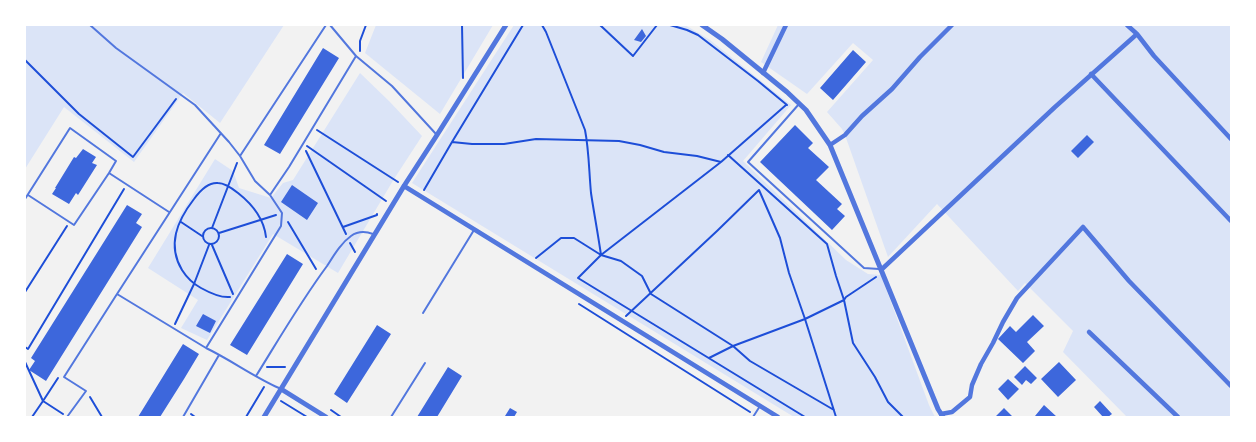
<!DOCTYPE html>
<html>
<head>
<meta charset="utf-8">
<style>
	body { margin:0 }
	#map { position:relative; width:1256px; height:442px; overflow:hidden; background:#f2f2f2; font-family:Montserrat,sans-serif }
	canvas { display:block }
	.frame { position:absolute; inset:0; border:26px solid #fff; pointer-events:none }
</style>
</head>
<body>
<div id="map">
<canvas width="1256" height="442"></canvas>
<div class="frame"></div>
</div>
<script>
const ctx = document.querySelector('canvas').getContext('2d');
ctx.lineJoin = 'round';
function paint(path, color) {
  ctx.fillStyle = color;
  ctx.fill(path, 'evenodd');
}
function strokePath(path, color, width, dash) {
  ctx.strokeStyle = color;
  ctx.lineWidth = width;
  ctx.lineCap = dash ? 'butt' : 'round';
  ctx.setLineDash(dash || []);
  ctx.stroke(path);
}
paint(new Path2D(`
	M25,25H284L220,123L183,93L134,162L64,107L25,169Z
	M376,25H493L440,114L365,53Z
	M514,25H685L710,40L791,105L743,161L846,260L868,274L881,275L929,405L935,417H794L412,183Z
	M778,25H1231V417H1127L1063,352L1073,331L1025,283L1018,291L937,204L888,257L845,135L842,129L827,112L873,60L853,43L807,94L761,62Z
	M360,73L389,101L422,136L394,179L338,273L273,234L207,340L181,328L198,300L148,268L215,159L233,171L239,188L271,198L283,183L293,180Z`), '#dbe4f7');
paint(new Path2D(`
	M642,29L646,36L641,42L634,40Z
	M323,48L339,58L280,154L264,145Z
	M853,50L866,62L833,100L820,88Z
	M795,125L813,143L808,148L829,167L816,180L842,204L837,209L845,216L832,230L760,162Z
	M1087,135L1094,142L1078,158L1071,151Z
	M83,149L96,157L92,163L97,165L78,195L76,193L69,204L52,194L56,188H55L74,157L76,158Z
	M292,185L318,203L307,220L281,202Z
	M127,205L142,214L136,223L142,227L46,381L29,370L35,361L31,358Z
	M287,254L303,264L247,355L230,345Z
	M203,314L216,321L210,333L196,326Z
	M1033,315L1044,326L1027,342L1035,351L1023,363L998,339L1010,326L1016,332Z
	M377,325L391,334L347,403L334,394Z
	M183,344L199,354L184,379L160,417H138Z
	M1059,362L1076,380L1058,397L1041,379Z
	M1025,366L1037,378L1031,384L1026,380L1022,385L1014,377Z
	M448,367L462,376L437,417H417Z
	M1008,379L1019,389L1008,400L998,389Z
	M1100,401L1112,414L1108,417H1103L1094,407Z
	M1044,405L1057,417H1036L1035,416Z
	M510,408L517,412L514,417H506L505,416Z
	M1004,408L1013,417H995Z`), '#3d67dc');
strokePath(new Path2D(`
	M462,25L463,78
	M542,25L546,32L585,130C589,150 589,172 591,193C594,213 598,234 601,255
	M600,25L633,56L657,25
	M670,25L687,30L698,35L758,81L787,105
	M360,51V41L366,25
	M25,60L79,114L133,157L176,99
	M786,105L721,162L601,255L578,278L805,417
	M317,130L398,182
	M452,142L472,144H504L536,139L619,141L640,145L664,152L697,156L721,162
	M307,146L386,201
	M306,151L346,234
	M728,155L827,244L836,276L844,300L853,343L875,377L888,402L903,417
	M424,190L452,142L523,25
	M181,222L202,236
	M288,222L316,269
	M343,227L377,215V214
	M203 236a8 8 0 1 1 16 0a8 8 0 1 1-16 0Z
	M212,228L237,163
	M219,233L276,215
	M350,243L355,252
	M212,245L233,294
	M536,258L561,238H574L601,255L621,261L642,276L651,294L733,346L750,361L834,410
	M25,292L67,226
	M230,297C220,298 210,293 201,288C192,283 187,278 182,270C167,245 177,221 194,199C199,192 207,182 218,183C225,183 233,189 238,193C252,204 264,219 266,237
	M579,304L750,412
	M626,316L717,231L759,190L780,238L789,273L805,319L836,417
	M175,324L194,284L209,245
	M25,347L28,349L124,189
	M709,358L733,346L805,319L844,300L846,297L876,277
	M25,362L43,401L63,414
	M267,367H285
	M90,397L102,417
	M281,401L307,417
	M331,410L341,417
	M191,414L195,417
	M32,417L43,401L58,378
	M246,417L264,387`), '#1d4ed8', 2);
strokePath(new Path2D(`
	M90,25L116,48L195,105L229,142L240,156L255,181L270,195L289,167L356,56L392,86L436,134
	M330,25L356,56
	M799,104L748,162L864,268L879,269
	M221,133L117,294L206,348C231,360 254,377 279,388
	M240,156L326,25
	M28,195L74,225L109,173
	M25,199L70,128L116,161L109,173L169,212
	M423,313L474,230
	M206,348L281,226L282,213L270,195
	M256,376C279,339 301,301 327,266C334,255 341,243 351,236C358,231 365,231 373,234
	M67,417L86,391L64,377L117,294
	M183,417L219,355
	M391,417L425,363
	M753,417L760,406`), '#5277de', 2);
strokePath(new Path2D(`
	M1127,25L1137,34L1154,56L1231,139
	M763,73L786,25
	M1091,74L1231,221
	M830,145L845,135L862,116L892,89L920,57L952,25
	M404,186L778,417
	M881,270L1055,107L1137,34
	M1089,332L1178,417
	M941,414L952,412L970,397L972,385L981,364L993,343L1003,322L1017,298L1083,227L1129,281L1231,386`), '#5277de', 4.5);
strokePath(new Path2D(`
	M702,25L722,39L787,92L806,110L830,145L938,409L943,417
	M281,389L326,417
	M264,417L404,186L437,135L506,25`), '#5277de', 5);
</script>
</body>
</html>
